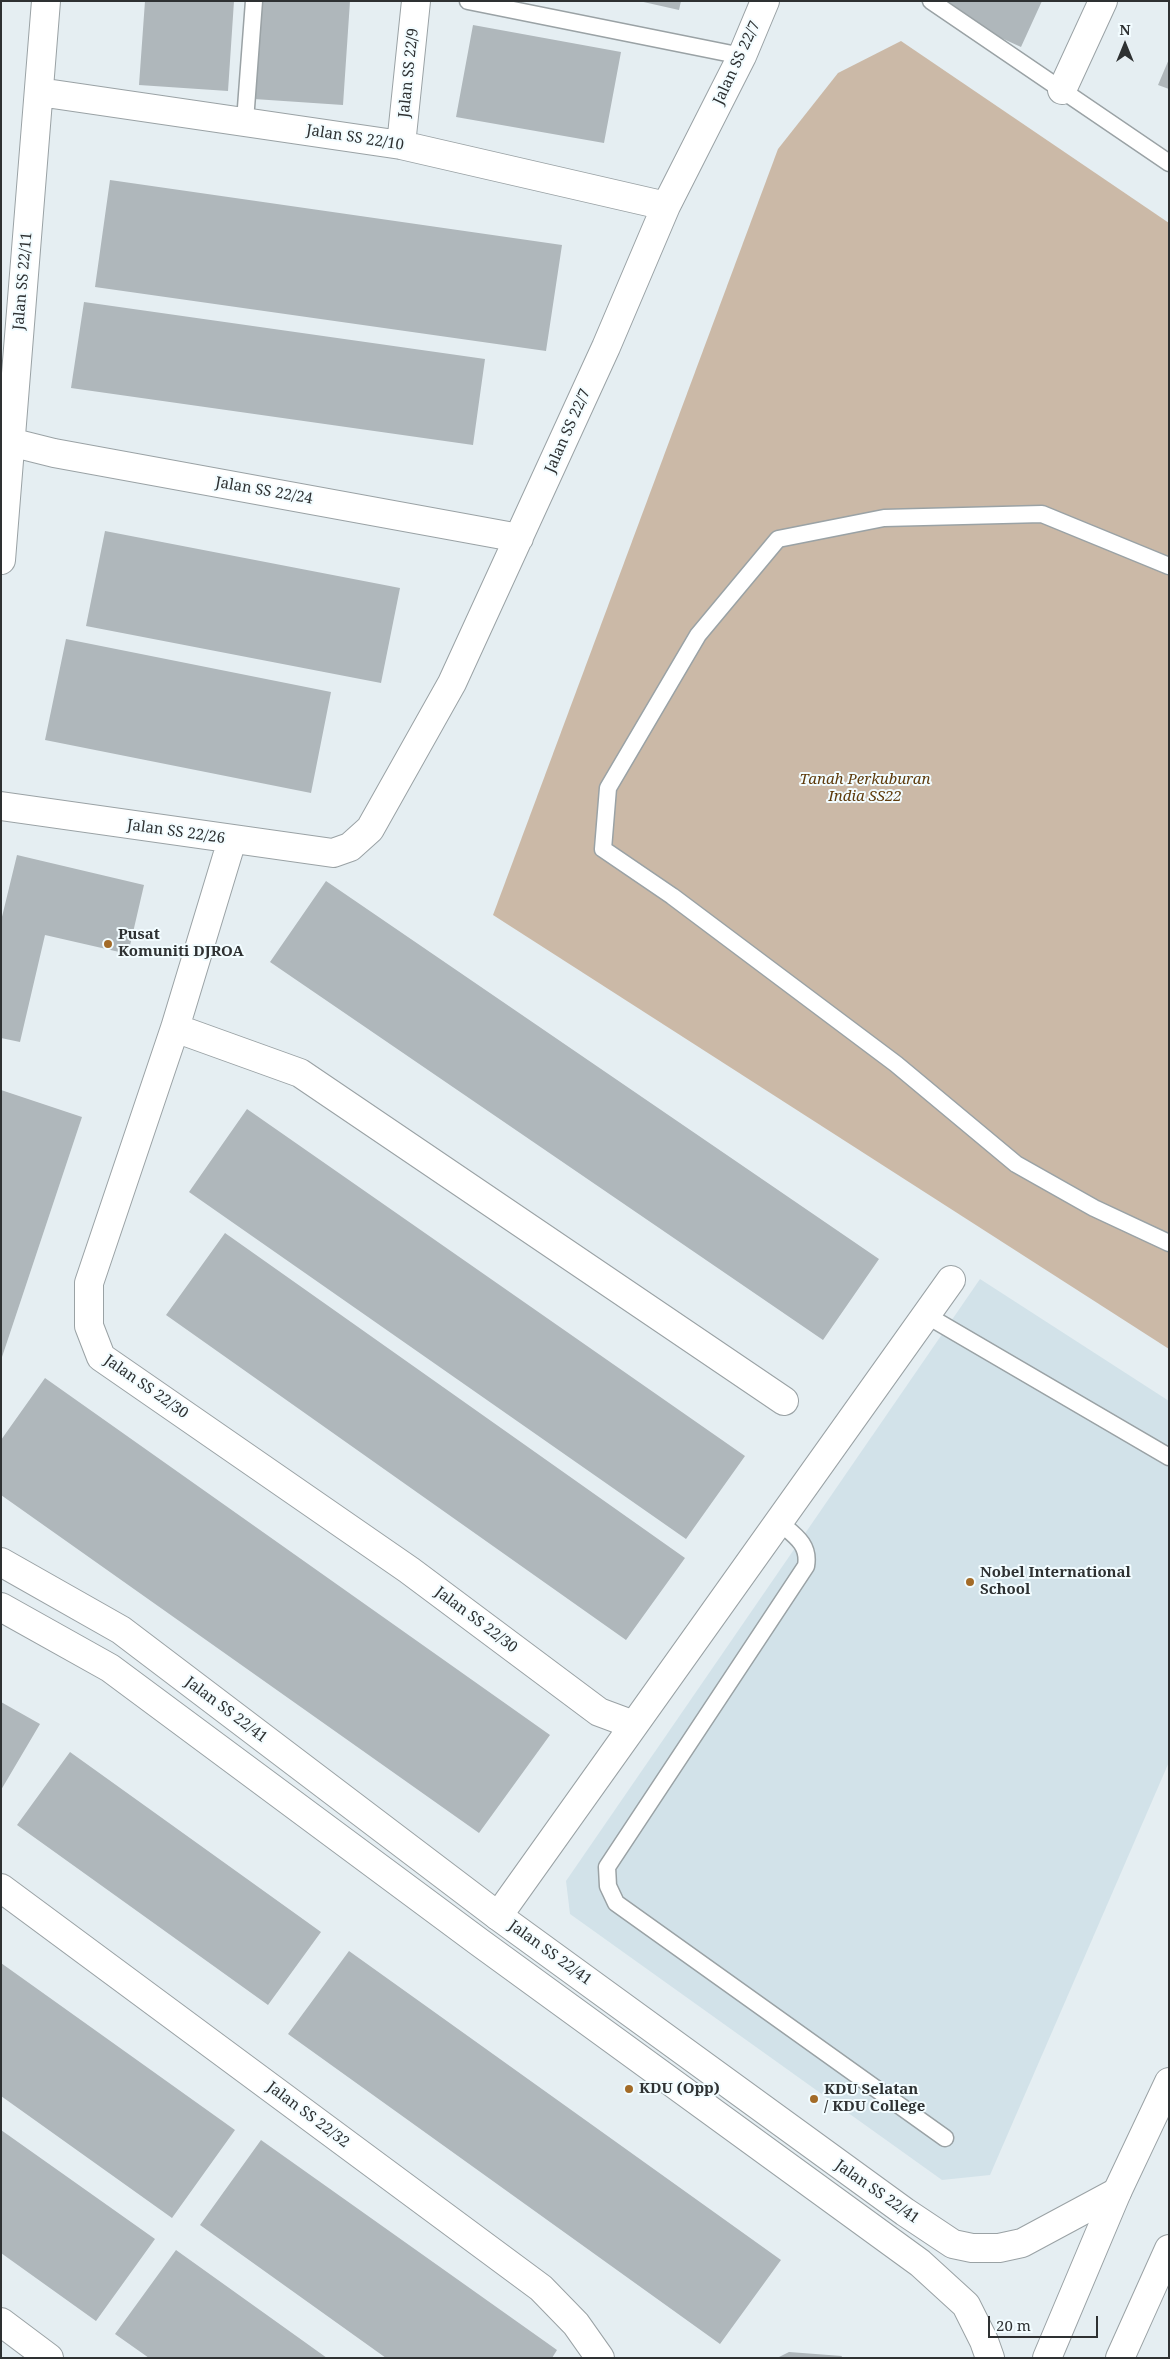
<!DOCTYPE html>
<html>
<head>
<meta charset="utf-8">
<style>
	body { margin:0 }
	#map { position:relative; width:1170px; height:2359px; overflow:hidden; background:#e5eef2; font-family:"Noto Serif",serif }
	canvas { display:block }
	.frame { position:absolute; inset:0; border:2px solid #2e3132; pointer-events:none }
	.north { position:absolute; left:1100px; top:20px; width:50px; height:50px; -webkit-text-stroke:4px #f2fcff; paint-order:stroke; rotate:0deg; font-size:14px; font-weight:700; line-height:20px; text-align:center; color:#2e3132 }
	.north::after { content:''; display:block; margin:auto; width:18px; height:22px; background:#2e3132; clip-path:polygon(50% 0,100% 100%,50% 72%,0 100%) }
	.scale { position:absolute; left:988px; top:2316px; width:110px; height:22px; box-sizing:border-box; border:2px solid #2e3132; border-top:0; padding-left:6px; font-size:15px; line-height:18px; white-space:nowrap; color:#2e3132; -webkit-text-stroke:4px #f2fcff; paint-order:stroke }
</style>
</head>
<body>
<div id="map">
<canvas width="1170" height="2359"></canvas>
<div class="frame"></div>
<div class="north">N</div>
<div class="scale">20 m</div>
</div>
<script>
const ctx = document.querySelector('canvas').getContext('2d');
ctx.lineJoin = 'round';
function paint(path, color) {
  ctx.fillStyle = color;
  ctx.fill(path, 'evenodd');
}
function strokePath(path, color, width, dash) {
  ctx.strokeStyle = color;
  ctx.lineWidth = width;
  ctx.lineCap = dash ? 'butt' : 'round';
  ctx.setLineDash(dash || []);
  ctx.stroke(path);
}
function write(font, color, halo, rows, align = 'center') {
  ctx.font = font + ' "Noto Serif",serif';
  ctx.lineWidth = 4;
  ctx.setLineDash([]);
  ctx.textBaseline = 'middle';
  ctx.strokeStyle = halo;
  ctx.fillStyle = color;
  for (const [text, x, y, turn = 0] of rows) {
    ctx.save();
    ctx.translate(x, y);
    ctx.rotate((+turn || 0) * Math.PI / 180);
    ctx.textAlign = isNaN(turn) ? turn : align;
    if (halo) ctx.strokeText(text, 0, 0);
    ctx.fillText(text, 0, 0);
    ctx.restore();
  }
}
paint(new Path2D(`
	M980,1279L1169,1401V1762L990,2175L942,2180L570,1914L566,1881Z`), '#d2e2e9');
paint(new Path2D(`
	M901,41L1169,223V1349L493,915L778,149L838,73Z`), '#cbb9a7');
paint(new Path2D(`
	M145,1H234L228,91L139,85Z
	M261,1H350L343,105L254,99Z
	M639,1H681L679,10Z
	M946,1H1042L1021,47L942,11Z
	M473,25L621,52L604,143L456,117Z
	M1169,59V89L1158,85Z
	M110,180L562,245L546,351L95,287Z
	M84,302L485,359L473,445L71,388Z
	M105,531L400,588L381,683L86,626Z
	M66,639L331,692L311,793L45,740Z
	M17,855L144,885L128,954L45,935L20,1042L1,1038V921Z
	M326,881L879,1259L823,1340L270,962Z
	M1,1090L82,1117L2,1357H1Z
	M247,1109L745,1456L686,1539L189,1192Z
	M225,1233L685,1558L626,1640L166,1315Z
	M45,1378L550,1735L479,1833L1,1495V1440Z
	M1,1702L40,1724L1,1790Z
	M70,1752L321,1932L268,2005L17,1825Z
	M349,1951L781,2260L720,2344L288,2034Z
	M1,1963L235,2130L172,2218L1,2096Z
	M1,2130L155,2239L96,2321L1,2253Z
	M261,2140L557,2350L552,2358H386L200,2225Z
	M176,2250L327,2358H149L115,2334Z
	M789,2352L842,2356L841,2358H777Z`), '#afb7bb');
const lane = new Path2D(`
	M468,1L742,56
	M931,1L1169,163
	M245,121L254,1
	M1169,566L1042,514L884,518L778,539L698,635L608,788L603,849L672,896L896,1064L1016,1164L1094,1208L1169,1243
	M926,1315L1169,1457
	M779,1522C794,1535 810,1544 806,1566L607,1867L608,1886L616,1903L945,2138`);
const street = new Path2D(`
	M1062,90L1103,1
	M39,92L401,145L666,206
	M401,145L416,1
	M10,442L54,453L519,538
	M1,560L46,1
	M1,806L333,853L350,847L370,829L452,683L606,347L666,206L742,56L765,1
	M232,840L175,1028L89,1283V1326L101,1357L409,1570L599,1712L634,1725
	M175,1028L300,1073L784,1401
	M1,1888L541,2288L576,2324L600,2358
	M498,1916L951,1280
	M1,2322L49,2358`);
const secondary = new Path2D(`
	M1,1562L121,1630L498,1916L905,2212L953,2244L972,2248H999L1022,2243L1117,2192
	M1,1607L110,1668L479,1942L920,2263L966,2305L984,2341L990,2358`);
const highway = new Path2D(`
	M1047,2358L1117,2192L1169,2082
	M1120,2358L1169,2249`);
strokePath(lane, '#9aa2a5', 19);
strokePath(street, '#9aa2a5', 30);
strokePath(secondary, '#9aa2a5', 30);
strokePath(highway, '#9aa2a5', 30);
strokePath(lane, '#fff', 16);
strokePath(street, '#fff', 28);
strokePath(secondary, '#fff', 28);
strokePath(highway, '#fff', 28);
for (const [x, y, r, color] of [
	[108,944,5,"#a36b28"],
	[970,1582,5,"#a36b28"],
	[629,2089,5,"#a36b28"],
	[814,2099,5,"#a36b28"]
]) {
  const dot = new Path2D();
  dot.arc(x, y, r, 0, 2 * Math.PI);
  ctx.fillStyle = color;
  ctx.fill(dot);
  strokePath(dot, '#f2fcff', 2);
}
write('15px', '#2e3132', '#f2fcff', [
	["Jalan SS 22/7",737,63,-65],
	["Jalan SS 22/9",409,73,-84],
	["Jalan SS 22/10",355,138,9],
	["Jalan SS 22/11",23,281,-85],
	["Jalan SS 22/7",568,431,-66],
	["Jalan SS 22/24",264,491,10],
	["Jalan SS 22/26",176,832,8],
	["Jalan SS 22/30",146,1387,35],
	["Jalan SS 22/30",476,1620,37],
	["Jalan SS 22/41",226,1710,37],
	["Jalan SS 22/41",550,1953,36],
	["Jalan SS 22/32",308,2115,37],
	["Jalan SS 22/41",877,2192,35]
]);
write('italic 15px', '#5e3a0b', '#f2fcff', [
	["Tanah Perkuburan",865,780],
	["India SS22",865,797]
]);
write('bold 15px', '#2e3132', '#f2fcff', [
	["Pusat",118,935],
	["Komuniti DJROA",118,952],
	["Nobel International",980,1573],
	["School",980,1590],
	["KDU (Opp)",639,2089],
	["KDU Selatan",824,2090],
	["/ KDU College",824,2107]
], 'left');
</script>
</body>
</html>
